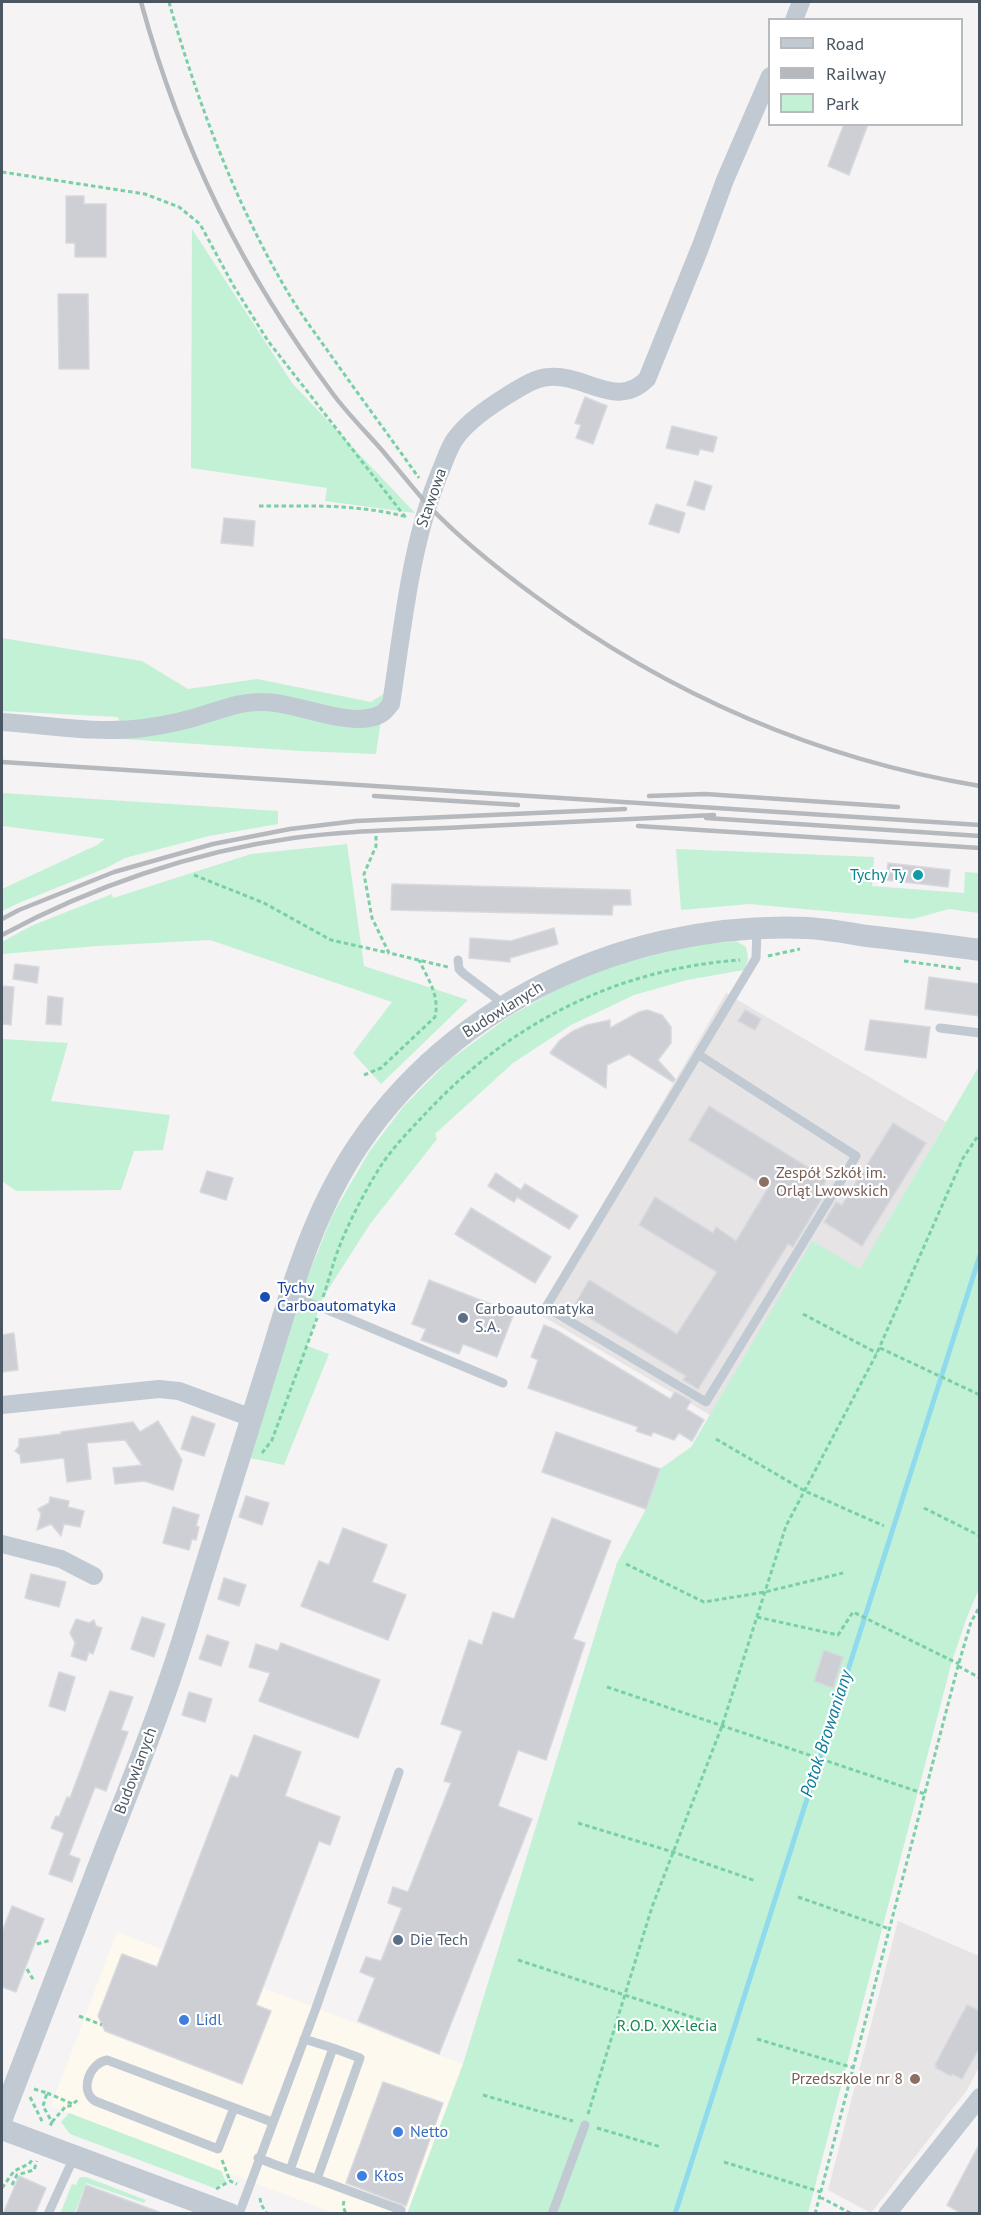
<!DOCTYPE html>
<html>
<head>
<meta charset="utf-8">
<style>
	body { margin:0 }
	#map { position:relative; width:981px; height:2215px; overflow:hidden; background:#f5f3f3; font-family:"PT Sans",sans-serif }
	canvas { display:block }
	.frame { position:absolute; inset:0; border:3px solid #4a5661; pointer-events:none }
	.legend { position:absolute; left:768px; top:18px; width:195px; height:108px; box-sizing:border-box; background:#fff; border:2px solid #b7bbc0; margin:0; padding:8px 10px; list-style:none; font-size:18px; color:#4a5661 }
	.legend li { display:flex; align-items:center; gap:12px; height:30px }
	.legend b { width:30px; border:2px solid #b7bbc0 }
</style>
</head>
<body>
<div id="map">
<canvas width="981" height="2215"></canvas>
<div class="frame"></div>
<ul class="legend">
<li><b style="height:8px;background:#c1cad2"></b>Road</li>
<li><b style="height:8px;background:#b5b8bd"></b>Railway</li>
<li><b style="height:16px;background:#c3f1d5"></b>Park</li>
</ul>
</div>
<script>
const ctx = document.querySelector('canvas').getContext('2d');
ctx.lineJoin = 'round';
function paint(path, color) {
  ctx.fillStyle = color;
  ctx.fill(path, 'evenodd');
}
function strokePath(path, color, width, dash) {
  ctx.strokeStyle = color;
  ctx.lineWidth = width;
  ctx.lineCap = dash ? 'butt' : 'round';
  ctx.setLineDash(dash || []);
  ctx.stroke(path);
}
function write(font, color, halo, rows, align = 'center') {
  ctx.font = font + ' "PT Sans",sans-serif';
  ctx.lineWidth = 4.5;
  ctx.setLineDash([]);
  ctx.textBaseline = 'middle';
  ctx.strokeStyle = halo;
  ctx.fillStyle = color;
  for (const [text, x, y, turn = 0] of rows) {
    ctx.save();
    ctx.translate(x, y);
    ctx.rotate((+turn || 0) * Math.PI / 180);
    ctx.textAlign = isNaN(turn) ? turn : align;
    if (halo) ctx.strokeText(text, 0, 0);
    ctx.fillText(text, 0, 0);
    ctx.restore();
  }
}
paint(new Path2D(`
	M117,1932L463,2064L407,2213H334L51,2106Z`), '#fdf9ef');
paint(new Path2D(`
	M726,993L946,1122L860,1270L812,1242L710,1415L539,1314Z
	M898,1921L979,1956V2067L967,2090L871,2213L828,2190Z`), '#e6e4e5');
paint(new Path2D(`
	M192,229L292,383L415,513L325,501L327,488L191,468Z
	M2,638L142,661L188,689L257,679L371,702L385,693L376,754L301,751L123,739L118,717L2,711Z
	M2,793L278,811V824L209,836L125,858L106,868L21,902L2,911V889L97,845L105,839L2,826Z
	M347,844L364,966L468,1000L381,1084L353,1053L392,1002L210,940L97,946L2,954V942L31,926L112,894L113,898L251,854Z
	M676,849L874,857L872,886L964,893L965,872L979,873V913L949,909L913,919L749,904L681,910Z
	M736,941L746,947L748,959L744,970L687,980L634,995L571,1025L513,1063L435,1134L437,1139L370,1224L322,1299L307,1346L329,1354L284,1465L250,1458L307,1278L333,1214L369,1152L403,1107L448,1061L510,1016L571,982L627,962L695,945Z
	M2,1039L68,1043L51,1101L170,1115L163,1150L134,1151L121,1190L16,1191L2,1181Z
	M979,1066V1589L967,1617L952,1661L808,2213L407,2214L463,2064L617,1563L646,1509L660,1469L691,1447L812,1241L860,1269Z
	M69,2113L221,2171L226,2182L214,2188L70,2134L61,2122Z
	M83,2177H86L146,2200L144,2203L86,2183L75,2212L77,2213L60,2214L72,2184L76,2185L79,2178Z`), '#c3f1d5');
strokePath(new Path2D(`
	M675,2214L980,1255`), '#90daee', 5);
const building = new Path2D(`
	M844,124H868L849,175L828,166Z
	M66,196H84V204H106V257H75V243H66Z
	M58,294H88L89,369H59Z
	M585,397L607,406L593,444L576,438L581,425L575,423Z
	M672,426L717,437L713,452L700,449L698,455L666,448Z
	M695,481L712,486L704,510L687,505Z
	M656,504L685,513L679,533L649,524Z
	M224,518L255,521L253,546L221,543Z
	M888,863L950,870L948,887L886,880Z
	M392,884L630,890L631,905H613L612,915L391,910Z
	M554,928L558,944L510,958V962L469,958L470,938L511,941Z
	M15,964L39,967L37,983L13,979Z
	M929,977L980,984V1016L925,1009Z
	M2,986L14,987L11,1025L2,1024Z
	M48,996L63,998L61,1025L46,1024Z
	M647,1010L662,1015L671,1027V1043L658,1060L675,1079L673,1082L629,1054L607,1065L606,1088L550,1053L560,1040L573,1031L587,1025L610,1020V1028L639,1012Z
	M745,1010L761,1019L755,1030L738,1021Z
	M870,1020L930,1027L926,1058L865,1050Z
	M709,1106L827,1179L819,1192L824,1195L793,1247L788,1244L698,1389L683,1380L686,1376L573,1308L589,1280L677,1334L717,1272L639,1225L655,1197L713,1233L716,1227L736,1241L768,1188L689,1140Z
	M893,1123L926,1143L862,1246L824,1222L836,1202L842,1205Z
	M207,1171L233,1178L226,1200L200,1192Z
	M496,1173L521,1190L525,1184L578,1216L569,1229L517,1197L514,1202L488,1186Z
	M471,1208L551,1257L535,1283L455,1234Z
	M429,1280L514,1313L497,1357L463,1344L459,1354L421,1340L426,1329L412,1324Z
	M544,1325L556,1330L670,1399L675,1392L691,1401L686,1409L704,1420L692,1441L679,1433L674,1440L653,1432L651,1436L636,1431L638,1427L528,1388L538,1360L531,1357Z
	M14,1333L18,1370L2,1372V1335Z
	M192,1416L215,1424L204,1456L181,1449Z
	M158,1421L182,1460L173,1490L144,1481L115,1484L113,1468L142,1465L125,1440L87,1443L91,1479L67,1482L64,1458L21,1463L20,1455L15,1451L19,1446V1439L61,1434V1432L133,1422L140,1432Z
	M556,1432L660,1469L646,1509L542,1472Z
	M246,1496L269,1503L262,1525L239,1517Z
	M50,1497L69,1501L68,1507L84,1511L80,1527L64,1524L61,1536L51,1524L37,1530L41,1514L38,1509L49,1503Z
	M173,1507L199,1515L196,1526L199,1527L196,1540L192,1539L189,1550L163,1543Z
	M552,1518L611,1541L573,1639L585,1643L546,1760L518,1750L498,1806L532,1819L439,2054L358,2021L375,1978L360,1972L366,1957L381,1961L402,1908L388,1903L393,1887L408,1892L451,1783L444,1781L462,1731L441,1724L469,1640L482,1645L493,1612L514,1619Z
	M343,1528L387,1545L372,1582L406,1595L388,1640L301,1606L319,1561L329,1565Z
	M31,1574L66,1582L59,1607L25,1598Z
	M224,1578L246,1585L239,1606L218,1599Z
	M142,1617L165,1624L154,1657L131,1649Z
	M76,1619L89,1623L94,1620L96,1626L102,1628L93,1654L89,1652L86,1661L71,1656L75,1643L70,1633Z
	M207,1635L229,1642L221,1666L199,1659Z
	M281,1643L380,1680L358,1738L259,1701L270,1673L249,1667L256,1644L278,1651Z
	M824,1650L843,1657L833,1688L814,1681Z
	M59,1672L75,1677L65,1711L49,1706Z
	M110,1691L133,1697L121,1730L128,1732L106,1791L95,1787L69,1855L80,1859L72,1882L49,1874L64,1833L51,1828L56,1816L59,1817L67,1797L70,1798Z
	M189,1692L212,1699L205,1722L182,1715Z
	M254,1735L301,1752L285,1796L340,1817L330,1845L319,1841L256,2005L271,2011L242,2084L105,2031L98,2016L122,1954L157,1967L231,1775L238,1778Z
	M12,1906L44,1919L16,1992L2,1987V1932Z
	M967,2005L980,2011V2047L962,2079L952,2074L951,2076L936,2068L937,2066L935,2065Z
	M383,2082L443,2103L406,2206L346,2183Z
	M980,2143V2214H962L947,2205Z
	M19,2176L46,2188L35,2214H3Z
	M86,2185L159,2212L158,2214H76Z`);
paint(building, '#cdcfd5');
strokePath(building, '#d7d9de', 1.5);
strokePath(new Path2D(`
	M169,2C197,101 237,208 290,296C304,319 321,341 337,364C364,402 392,440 419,478
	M2,172L145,194L179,207L200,224L233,285L268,341L406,518
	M259,506C308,506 355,504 403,516
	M376,836V846L364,874L372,918L389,953L448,967
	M194,875L264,903L331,940L389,953
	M768,956L800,949
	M904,961L963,969
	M364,1075L381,1068L435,1017C440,996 428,979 419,960
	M323,1297C329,1280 333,1262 340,1245C350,1220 363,1195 377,1172C390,1150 409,1131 426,1113C511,1022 617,969 740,960
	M803,1314L877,1353
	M880,1348L980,1395
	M716,1439L805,1491L884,1526
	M262,1453L272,1440L317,1318
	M924,1508L980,1536
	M626,1564L704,1602L765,1592L843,1573
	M757,1617L838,1635L853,1612L959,1664
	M958,1666L980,1678
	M607,1687L925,1794
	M578,1823L673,1852L756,1881
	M798,1897L890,1929
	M37,1944L51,1940
	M518,1960L710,2023
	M27,1969L34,1981
	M79,2016L102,2025
	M757,2039L854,2068
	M34,2089L47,2093L43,2106L52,2122L50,2126
	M47,2093L73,2104
	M483,2095L573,2121
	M30,2097L43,2123
	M588,2114L652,1907L722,1726L786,1526L877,1353L963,1158L980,1133
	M52,2122L66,2106H70L79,2099
	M597,2128L661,2147
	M222,2160L230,2181
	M724,2162L821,2192
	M12,2185L17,2175L34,2170L37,2161
	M2,2188L14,2171L29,2164L32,2160
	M216,2189L230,2181L237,2184
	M820,2197L852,2214
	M260,2198L261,2204L267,2214
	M344,2201L343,2206L346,2214
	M815,2214L958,1666L971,1622L980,1606`), '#7ad0a6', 3, [4.5, 3]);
strokePath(new Path2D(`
	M458,960L459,969L464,974L505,1005
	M940,1028L980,1033
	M699,1055L856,1156L706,1402L546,1307L756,958L757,930
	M290,1296L321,1307L503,1383
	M304,2039L333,2048
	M234,2108L218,2149L95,2101C79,2090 90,2063 107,2060L272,2122
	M258,2158C278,2166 297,2173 317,2179L360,2058L333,2048L290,2170
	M317,2179L401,2210
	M48,2214L74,2157
	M239,2214L316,2008L399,1772
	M552,2214L585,2125`), '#c1cad2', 9);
strokePath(new Path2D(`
	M794,20L801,2
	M2,722C48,725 97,734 144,728C165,725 186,721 206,714C226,708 243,701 264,702C297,702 352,730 381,714C385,712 388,707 391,704C403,627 410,545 440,472C445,461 448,449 455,439C468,421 489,407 508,395C520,388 534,378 549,377C586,374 616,410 647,379L700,248L725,180L770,76
	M2,1405L159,1389L179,1391L252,1418
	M2,1544L61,1559L94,1576
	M887,2214L980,2097`), '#c1cad2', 18);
strokePath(new Path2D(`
	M2,2118C36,2029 71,1940 105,1850C136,1772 167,1694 191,1613C216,1533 241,1452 266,1372C285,1312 302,1249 331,1192C420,1017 614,920 807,928C827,929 847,933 867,936C905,940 942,945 980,950
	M2,2129L230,2214`), '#c1cad2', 22);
strokePath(new Path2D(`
	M141,2C181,148 242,272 333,394C347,413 365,431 381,449C397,468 412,487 428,505C460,539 498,569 535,596C668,694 816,759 980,786
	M2,762L980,825
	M374,796L518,805
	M649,796L705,794L898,807
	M706,818L980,836
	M638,826L980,848
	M2,919L19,910L114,872L213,844L290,829L356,821L625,809
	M2,935C91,887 192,852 293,838C350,830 408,830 465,827C548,823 631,819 714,815`), '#b5b8bd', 4.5);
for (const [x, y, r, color] of [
	[918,875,6,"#0f9aa8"],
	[764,1182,6,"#8d6e63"],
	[265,1297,6,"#1a4fb4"],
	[463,1318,6,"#5c6f8a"],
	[398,1940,6,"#5c6f8a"],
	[184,2020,6,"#3f7fe0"],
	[915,2079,6,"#8d6e63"],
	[398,2132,6,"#3f7fe0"],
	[362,2176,6,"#3f7fe0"]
]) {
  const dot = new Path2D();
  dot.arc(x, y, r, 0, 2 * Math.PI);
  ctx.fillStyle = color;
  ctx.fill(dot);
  strokePath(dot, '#fff', 2);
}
write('16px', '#4a5661', '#fff', [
	["Stawowa",432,498,-71],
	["Budowlanych",503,1010,-32],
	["Budowlanych",136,1771,-69]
]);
write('16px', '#0d838f', '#fff', [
	["Tychy Ty",906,875]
], 'right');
write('16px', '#785e54', '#fff', [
	["Zespół Szkół im.",776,1173],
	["Orląt Lwowskich",776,1191],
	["Przedszkole nr 8",903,2079,"right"]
], 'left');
write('16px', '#164399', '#fff', [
	["Tychy",277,1288],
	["Carboautomatyka",277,1306]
], 'left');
write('16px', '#4e5e75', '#fff', [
	["Carboautomatyka",475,1309],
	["S.A.",475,1327],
	["Die Tech",410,1940]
], 'left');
write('16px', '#366cbe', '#fff', [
	["Lidl",196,2020],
	["Netto",410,2132],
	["Kłos",374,2176]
], 'left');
write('16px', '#17864f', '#fff', [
	["R.O.D. XX-lecia",667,2026]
]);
write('italic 18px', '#0c7c9b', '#fff', [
	["Potok Browaniany",827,1734,-72]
]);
</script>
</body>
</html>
